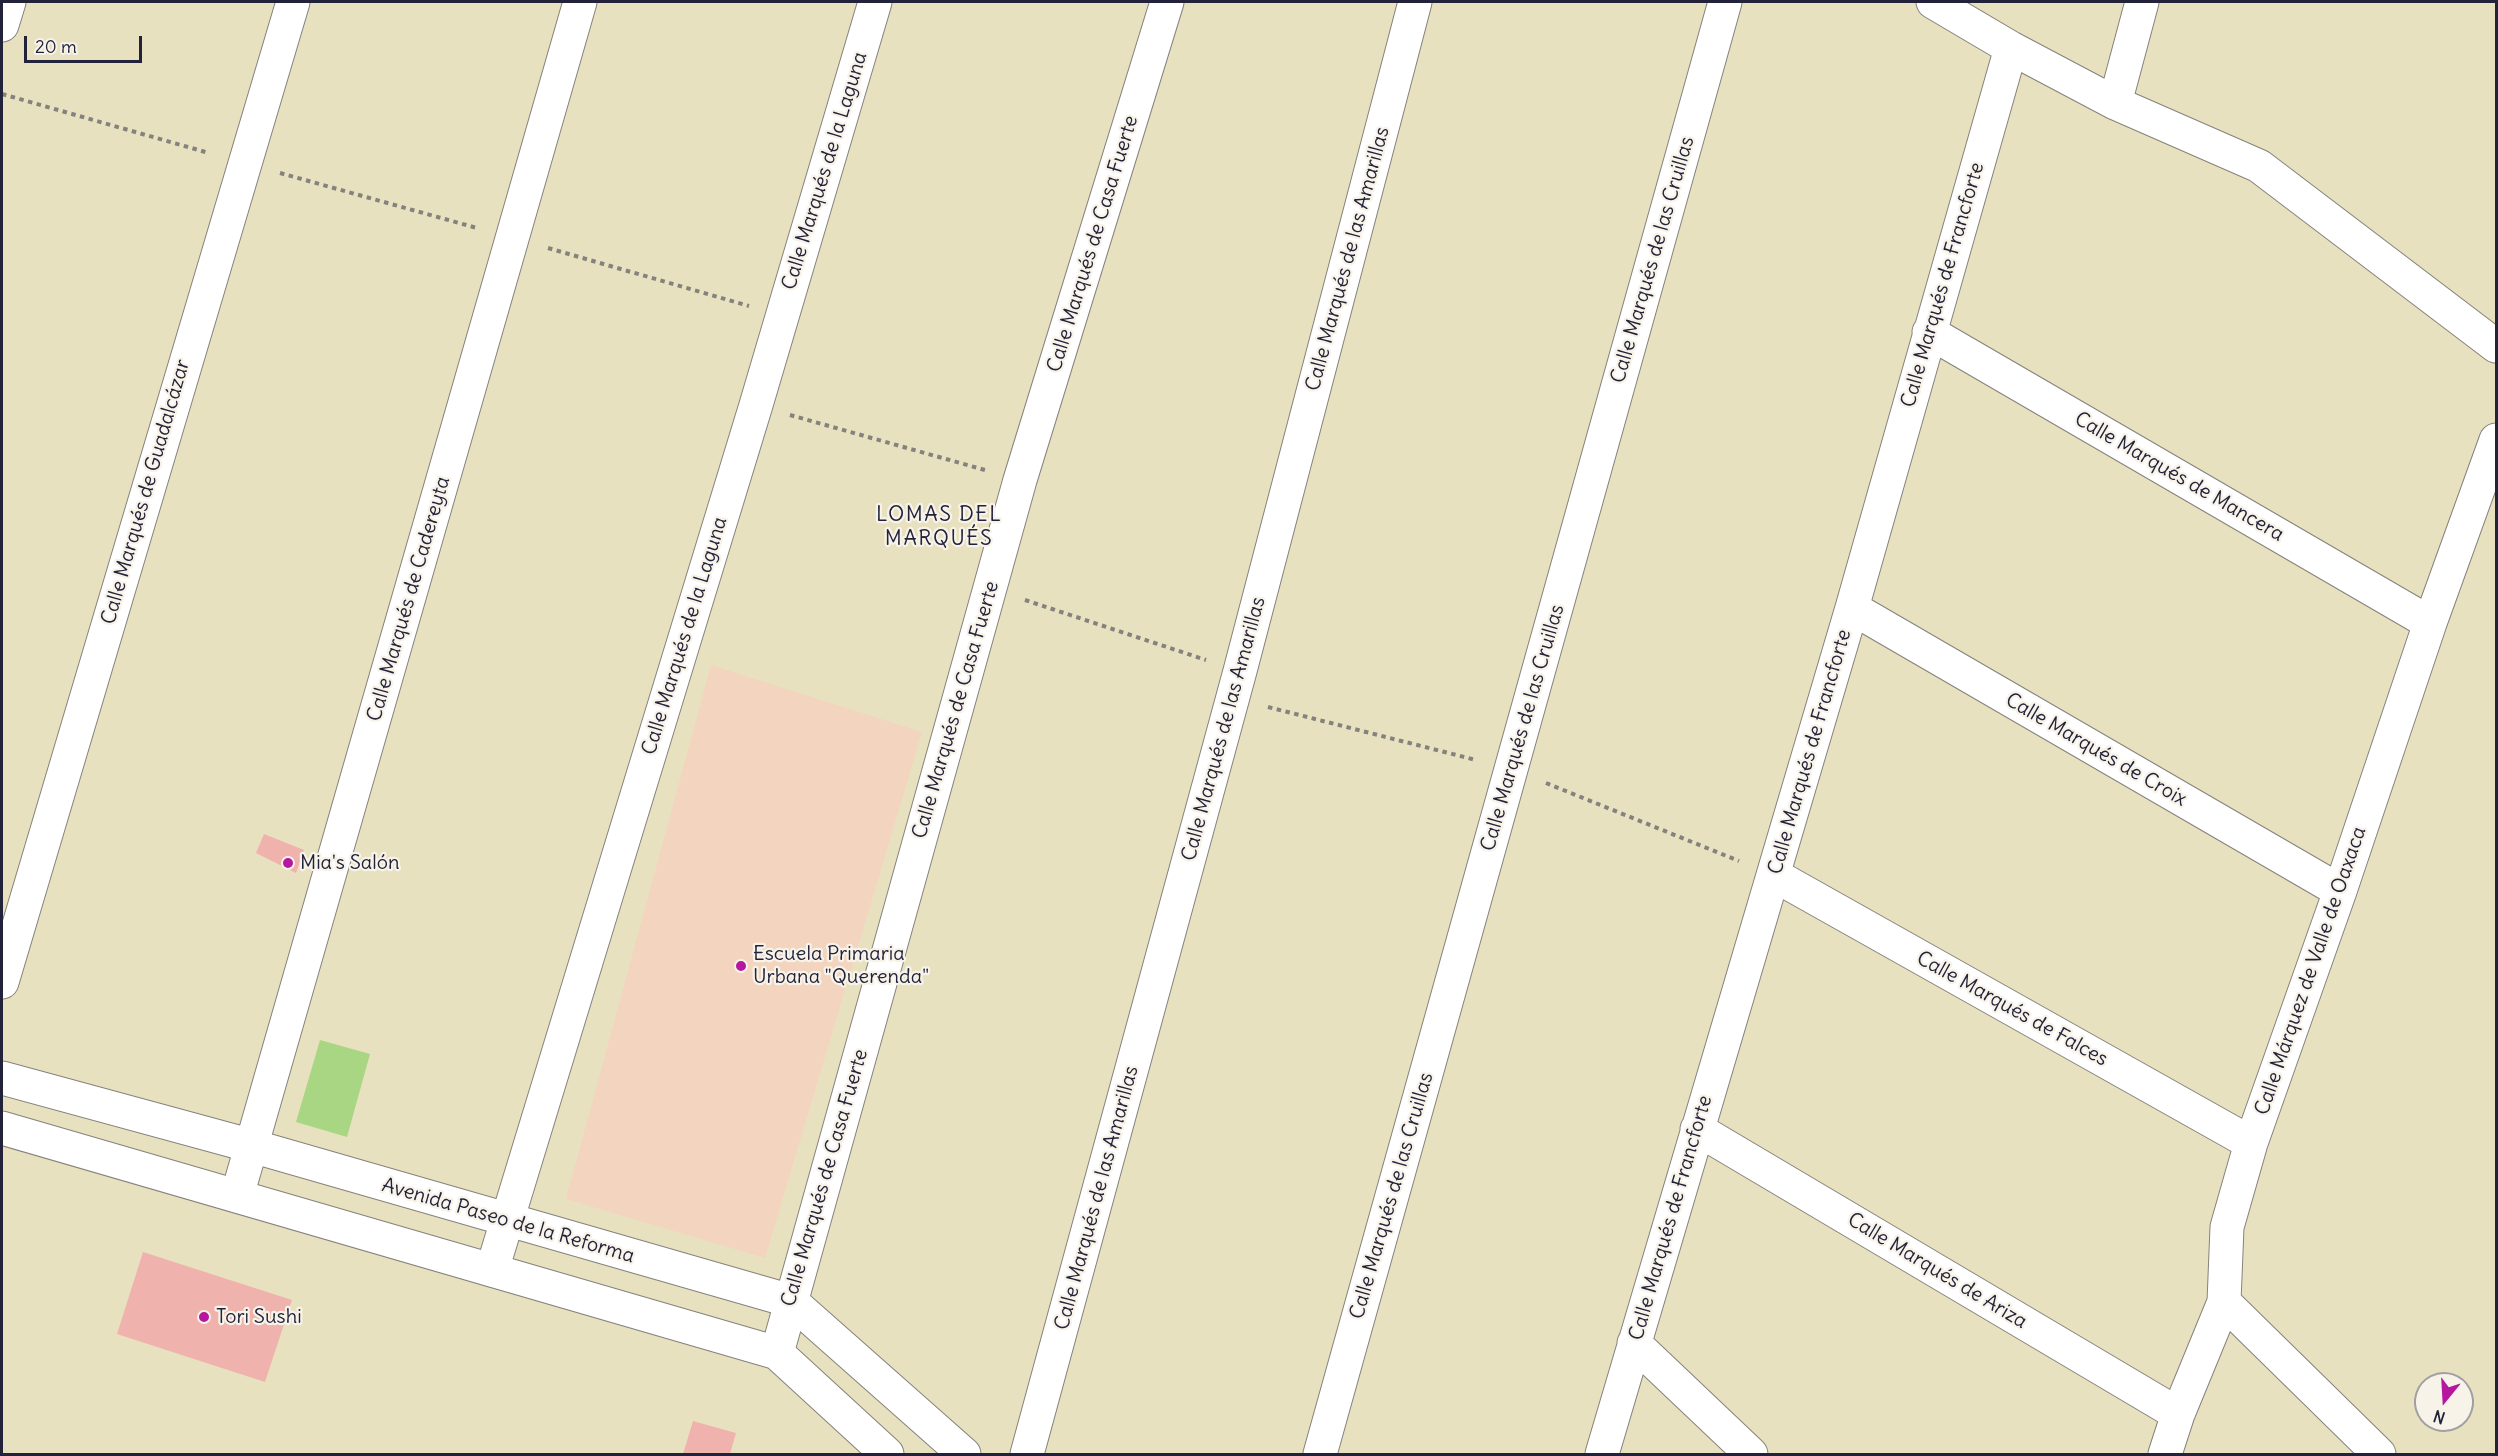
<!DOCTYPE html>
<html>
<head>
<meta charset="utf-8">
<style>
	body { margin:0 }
	#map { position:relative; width:2498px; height:1456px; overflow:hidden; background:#e8e1bf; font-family:Delius,sans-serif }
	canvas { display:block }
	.frame { position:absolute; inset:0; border:3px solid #22223b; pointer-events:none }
	.north { position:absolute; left:2414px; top:1372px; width:60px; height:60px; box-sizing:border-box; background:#f7f3e8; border:2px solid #a29fa3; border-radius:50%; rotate:198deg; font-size:16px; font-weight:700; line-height:24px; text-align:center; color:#22223b }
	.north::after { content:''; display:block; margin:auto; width:21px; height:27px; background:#b5179e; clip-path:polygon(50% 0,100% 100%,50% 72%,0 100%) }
	.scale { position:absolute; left:24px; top:36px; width:118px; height:27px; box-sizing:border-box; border:3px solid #22223b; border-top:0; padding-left:8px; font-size:18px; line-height:21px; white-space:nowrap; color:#22223b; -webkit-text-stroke:4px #f7f3e8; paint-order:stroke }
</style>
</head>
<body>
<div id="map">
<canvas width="2498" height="1456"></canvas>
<div class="frame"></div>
<div class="north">N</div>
<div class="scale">20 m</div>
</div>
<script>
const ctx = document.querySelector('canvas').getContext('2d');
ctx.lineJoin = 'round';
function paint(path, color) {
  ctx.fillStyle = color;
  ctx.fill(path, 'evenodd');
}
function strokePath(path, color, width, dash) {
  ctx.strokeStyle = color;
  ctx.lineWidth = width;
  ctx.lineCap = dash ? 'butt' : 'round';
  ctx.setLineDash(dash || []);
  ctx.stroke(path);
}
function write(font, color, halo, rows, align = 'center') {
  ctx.font = font + ' Delius,sans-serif';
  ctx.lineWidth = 4.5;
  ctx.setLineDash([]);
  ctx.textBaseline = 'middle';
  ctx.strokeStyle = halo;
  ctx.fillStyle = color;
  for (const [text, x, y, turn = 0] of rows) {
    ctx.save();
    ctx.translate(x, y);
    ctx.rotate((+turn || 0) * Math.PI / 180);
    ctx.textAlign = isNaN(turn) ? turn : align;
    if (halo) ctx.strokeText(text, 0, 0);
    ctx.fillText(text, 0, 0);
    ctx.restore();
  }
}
paint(new Path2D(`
	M711,665L922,732L765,1258L566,1199Z`), '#f3d4bf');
paint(new Path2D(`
	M320,1040L370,1054L347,1137L296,1122Z`), '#a9d683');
paint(new Path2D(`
	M264,834L304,850L296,873L256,853Z
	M143,1252L292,1300L265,1382L117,1334Z
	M693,1421L736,1433L730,1454H683Z`), '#f0b2ac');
const minor = new Path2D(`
	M1933,2L2011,48L2115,103L2259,166L2496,346
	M2,25L9,2
	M2115,103L2142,2
	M1929,332L2430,623
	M1852,608L2340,891
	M1774,875L2251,1143
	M2,982L293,2
	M1697,1129L2178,1414
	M237,1196L580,2
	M492,1270L756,405L875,2
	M2224,1302L2379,1454
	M1634,1343L1751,1454
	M777,1353L1020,480L1167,2
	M1027,1454L1240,671L1415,2
	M1320,1454L1725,2
	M1602,1454L1852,608L2011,48
	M2165,1454L2178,1414L2224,1302L2227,1227L2251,1143L2340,891L2430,623L2496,440`);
const tertiary = new Path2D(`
	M2,1078L252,1146L791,1301L964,1454
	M2,1128L777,1353L887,1454`);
strokePath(minor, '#85827d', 35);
strokePath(tertiary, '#85827d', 35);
strokePath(new Path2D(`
	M2,94L209,153
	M280,173L477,228
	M548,248L749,306
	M790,415L985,470
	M1025,600L1206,660
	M1268,707L1476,760
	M1546,783L1739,861`), '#85827d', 4, [4.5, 4.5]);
strokePath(minor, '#fff', 33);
strokePath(tertiary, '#fff', 33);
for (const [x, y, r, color] of [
	[288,863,6,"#b5179e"],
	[741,966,6,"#b5179e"],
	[204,1317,6,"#b5179e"]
]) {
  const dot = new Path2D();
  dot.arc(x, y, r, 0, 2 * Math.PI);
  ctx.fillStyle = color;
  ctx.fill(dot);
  strokePath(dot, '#f7f3e8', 2);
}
write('20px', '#22223b', '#f7f3e8', [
	["Calle Marqués de la Laguna",825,171,-73],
	["Calle Marqués de Casa Fuerte",1093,244,-73],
	["Calle Marqués de las Amarillas",1348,259,-75],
	["Calle Marqués de las Cruillas",1653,260,-74],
	["Calle Marqués de Francforte",1943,285,-74],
	["Calle Marqués de Mancera",2179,477,30],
	["Calle Marqués de Guadalcázar",146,492,-74],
	["Calle Marqués de Cadereyta",409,599,-74],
	["Calle Marqués de la Laguna",685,636,-73],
	["Calle Marqués de Casa Fuerte",956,710,-74],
	["Calle Marqués de las Cruillas",1523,728,-74],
	["Calle Marqués de las Amarillas",1224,729,-75],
	["Calle Marqués de Croix",2096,750,30],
	["Calle Marqués de Francforte",1810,752,-74],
	["Calle Márquez de Valle de Oaxaca",2311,971,-71],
	["Calle Marqués de Falces",2012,1009,29],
	["Calle Marqués de Casa Fuerte",825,1178,-74],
	["Calle Marqués de las Cruillas",1392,1196,-74],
	["Calle Marqués de las Amarillas",1097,1198,-75],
	["Calle Marqués de Francforte",1671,1218,-74],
	["Avenida Paseo de la Reforma",508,1221,16],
	["Calle Marqués de Ariza",1937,1271,31]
]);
write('20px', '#22223b', '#f7f3e8', [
	["Mia's Salón",300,863],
	["Escuela Primaria",753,954],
	["Urbana \"Querenda\"",753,977],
	["Tori Sushi",216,1317]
], 'left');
ctx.letterSpacing = '1.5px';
write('21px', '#22223b', '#f7f3e8', [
	["LOMAS DEL",939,515],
	["MARQUÉS",939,539]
]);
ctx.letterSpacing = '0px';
</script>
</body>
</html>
